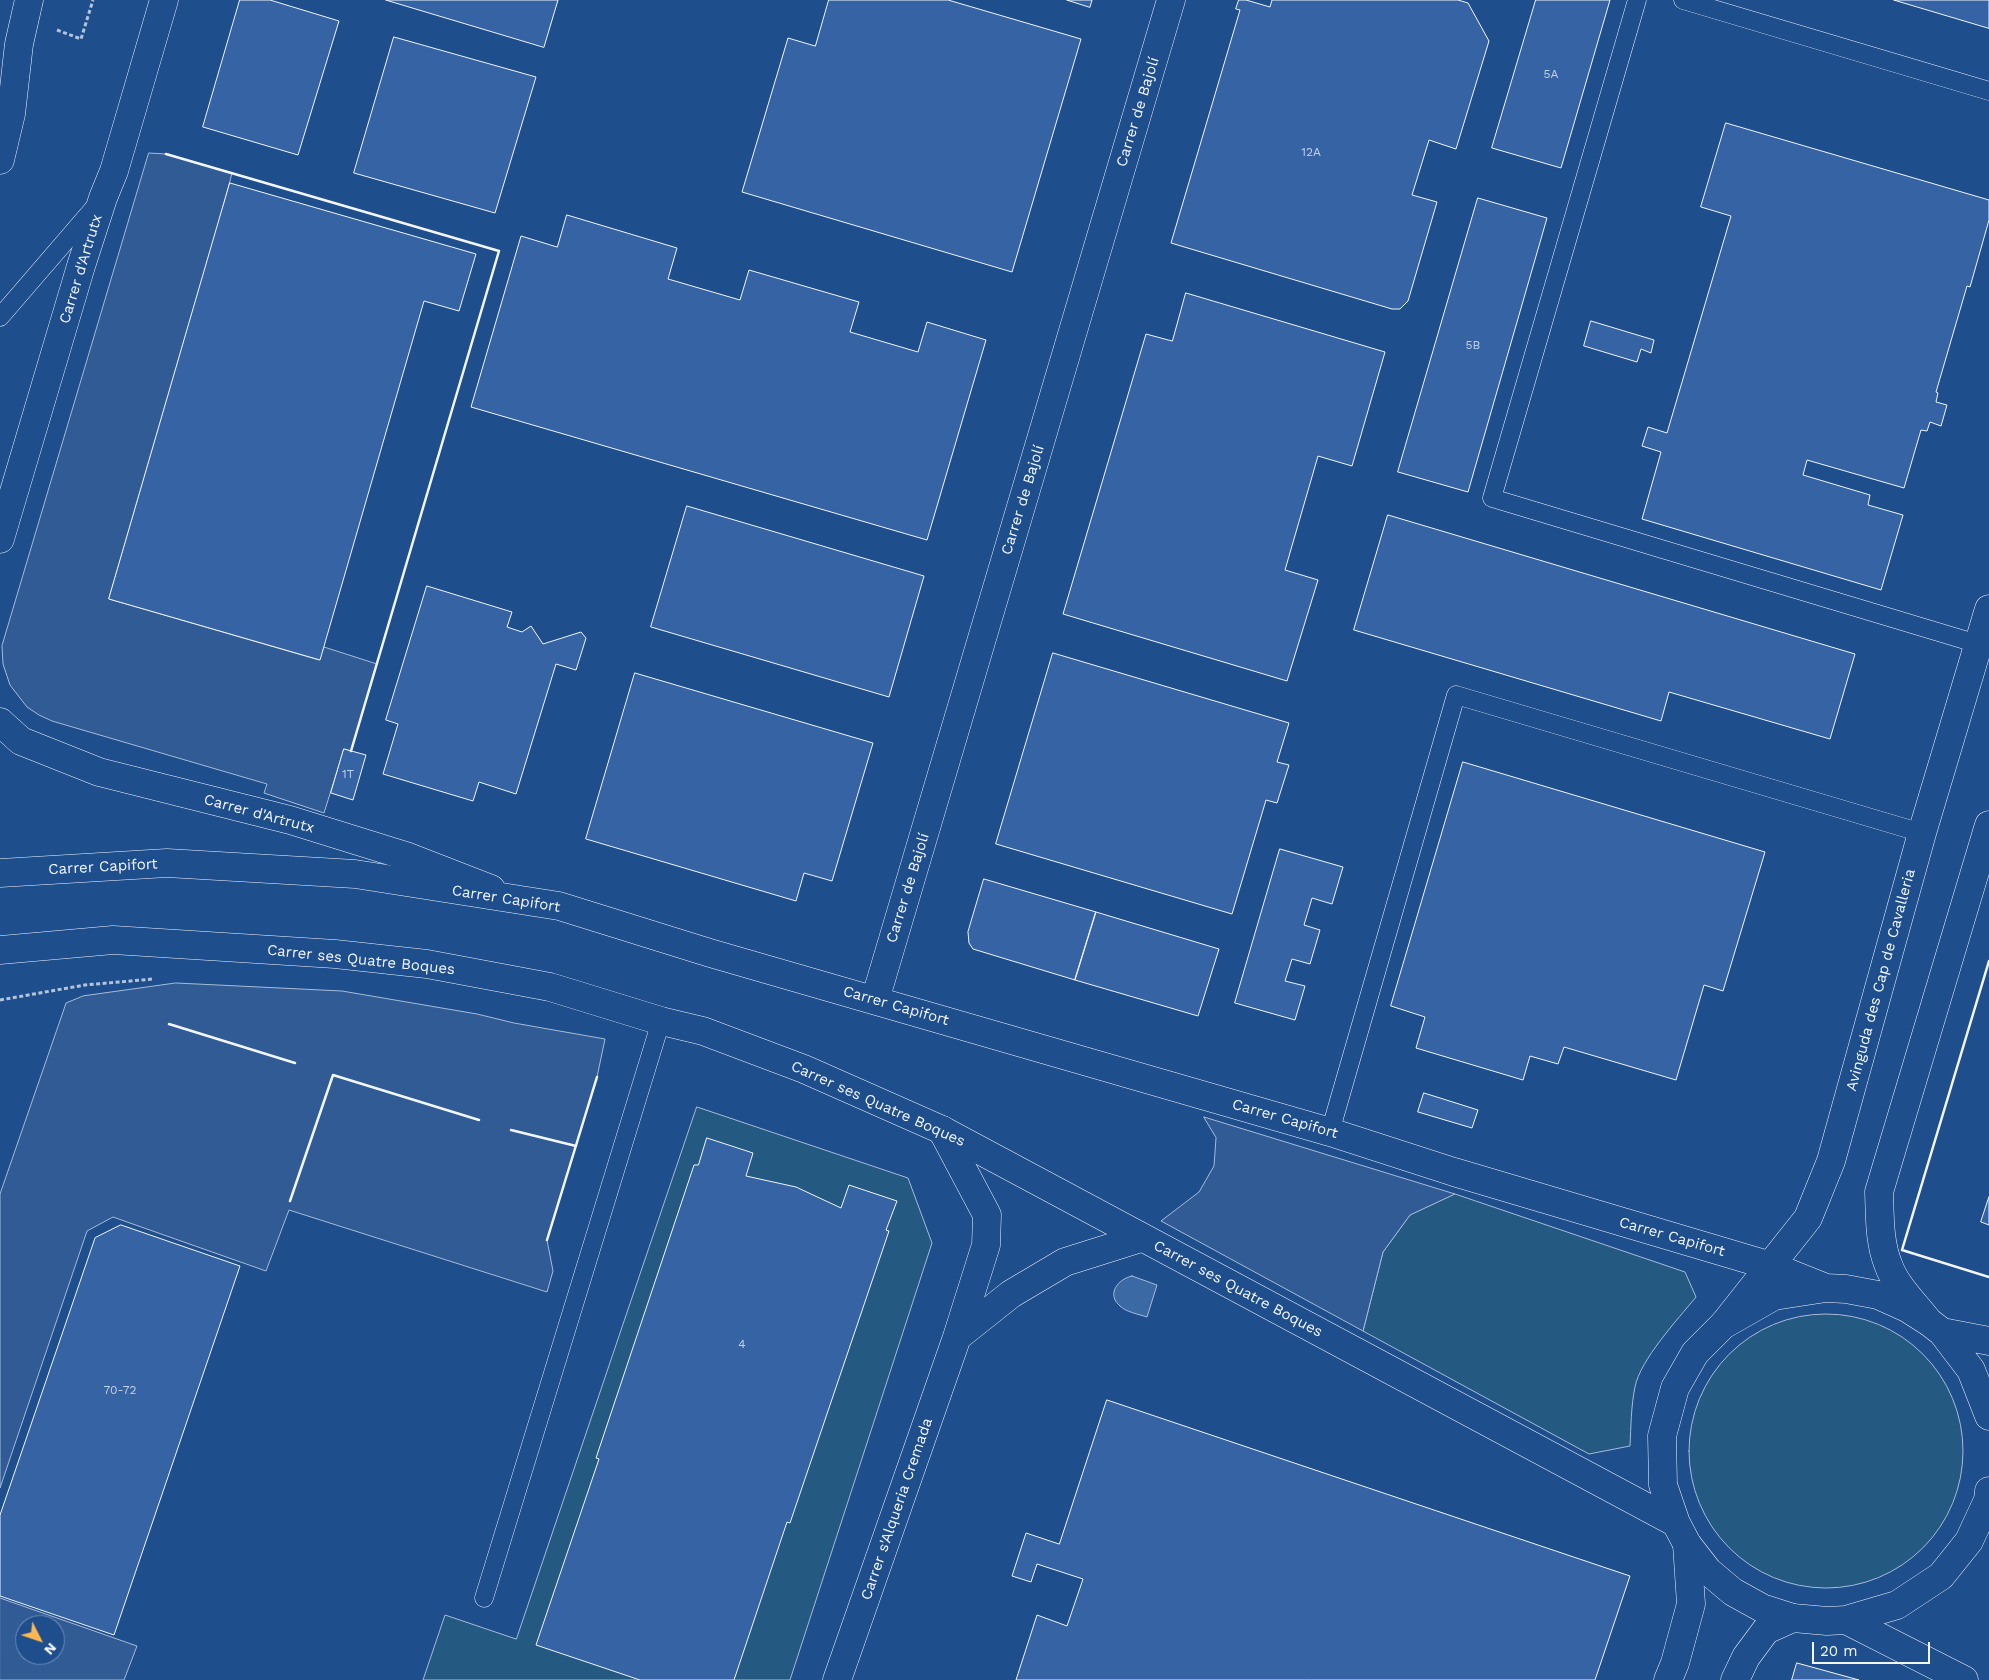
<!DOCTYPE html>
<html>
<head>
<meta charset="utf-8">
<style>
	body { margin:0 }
	#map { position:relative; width:1989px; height:1680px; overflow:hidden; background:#1f4e8c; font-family:"Work Sans",sans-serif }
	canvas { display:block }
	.north { position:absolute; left:15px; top:1615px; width:50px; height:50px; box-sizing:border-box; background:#1f4e8c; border:1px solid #7391ba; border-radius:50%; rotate:131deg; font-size:14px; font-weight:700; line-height:20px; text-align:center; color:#f2f6ff }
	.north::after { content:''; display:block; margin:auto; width:18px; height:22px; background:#ffb74d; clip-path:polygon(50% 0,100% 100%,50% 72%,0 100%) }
	.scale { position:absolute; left:1812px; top:1642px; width:118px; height:22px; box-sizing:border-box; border:2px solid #f2f6ff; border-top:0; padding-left:6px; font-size:15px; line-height:18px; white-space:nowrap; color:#f2f6ff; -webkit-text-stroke:4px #1f4e8c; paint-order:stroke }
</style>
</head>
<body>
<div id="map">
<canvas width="1989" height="1680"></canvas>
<div class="north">N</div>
<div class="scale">20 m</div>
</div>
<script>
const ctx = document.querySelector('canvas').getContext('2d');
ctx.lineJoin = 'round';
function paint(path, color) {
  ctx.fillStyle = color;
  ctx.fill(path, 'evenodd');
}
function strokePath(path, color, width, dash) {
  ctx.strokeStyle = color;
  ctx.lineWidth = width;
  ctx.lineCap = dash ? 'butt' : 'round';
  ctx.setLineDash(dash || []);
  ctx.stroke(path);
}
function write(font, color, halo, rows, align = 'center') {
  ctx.font = font + ' "Work Sans",sans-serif';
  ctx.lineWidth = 4;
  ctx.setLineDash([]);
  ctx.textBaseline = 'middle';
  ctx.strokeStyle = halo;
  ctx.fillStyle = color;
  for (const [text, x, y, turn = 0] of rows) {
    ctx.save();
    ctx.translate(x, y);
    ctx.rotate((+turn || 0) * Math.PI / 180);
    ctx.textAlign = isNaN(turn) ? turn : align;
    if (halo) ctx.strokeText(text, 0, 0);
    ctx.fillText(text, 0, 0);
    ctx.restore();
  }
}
const green = new Path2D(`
	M697,1107L908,1178L932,1243L790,1680H423L445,1615L516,1639Z
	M1455,1194L1685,1272L1696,1297C1678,1319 1640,1360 1635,1387C1631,1406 1631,1427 1630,1446L1589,1454L1363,1331L1383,1252L1410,1215Z
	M1689 1451a137 137 0 1 1 274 0a137 137 0 1 1-274 0Z`);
paint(green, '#245a82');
strokePath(green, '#a8bbd7', 1);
const parking = new Path2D(`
	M149,153L166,154L232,173L219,224L109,599L319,660L324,647L377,664L351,751L344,749L324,813L264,793L267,784L52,721L39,715L27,707L10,685L3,664L2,646Z
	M176,983L342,991L477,1014L514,1023L605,1039L597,1077L547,1240L553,1271L547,1292L289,1210L266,1271L113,1217L87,1231L0,1488V1194L63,1012L66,1003L83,996Z
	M1204,1117L1455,1194L1410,1215L1383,1252L1363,1331L1161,1221L1199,1192L1214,1166L1216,1138Z
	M0,1598L137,1646L124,1680H0ZM25,1625H55V1655H25Z`);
paint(parking, '#305b95');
strokePath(parking, '#a8bbd7', 1);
const water = new Path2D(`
	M1132,1276L1157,1285L1147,1317C1138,1314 1126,1312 1120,1306C1106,1294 1118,1279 1132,1276Z`);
paint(water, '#3b69a3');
strokePath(water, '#a8bbd7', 1);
const building = new Path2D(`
	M240,0H270L339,21L298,155L203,127Z
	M386,0H558L544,47Z
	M829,0H948L1081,39L1012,272L742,192L788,38L815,46Z
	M1067,0H1092L1090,7Z
	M1239,0H1246L1270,7L1272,0H1458L1468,3L1489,41L1456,149L1429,140L1412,195L1437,202L1408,301L1400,309H1392L1171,243L1240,10L1236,9Z
	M1536,0H1610L1561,168L1492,148Z
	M1894,0H1989V28Z
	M394,37L536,77L495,213L354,173Z
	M1726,123L1989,200V220L1970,287L1967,286L1936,392L1938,393L1936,402L1947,405L1941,426L1930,422L1927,431L1921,430L1904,488L1807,460L1803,475L1870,495L1868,505L1903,515L1881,590L1642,519L1661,452L1642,446L1648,427L1667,433L1731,216L1701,207Z
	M230,183L476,254L459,311L424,301L320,660L109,599Z
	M1478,198L1547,218L1468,492L1398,472Z
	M567,215L677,248L668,279L740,300L749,270L859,302L850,332L918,352L927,322L986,340L927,540L471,407L521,236L557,247Z
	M1186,293L1385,352L1352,466L1318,456L1285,570L1318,580L1287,681L1063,614L1146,334L1172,341Z
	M1591,321L1654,340L1651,353L1641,349L1637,362L1584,346Z
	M687,506L924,576L889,697L651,627Z
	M1388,515L1855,654L1830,739L1669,692L1661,721L1354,630Z
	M427,586L512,612L507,627L522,632L531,626L543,644L581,632L586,638L576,670L556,664L516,794L479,782L473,801L383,774L398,724L386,720Z
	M1053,653L1289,723L1277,762L1289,765L1277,803L1266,800L1232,914L996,844Z
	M635,673L873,743L832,881L804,873L796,901L586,839Z
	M344,749L366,755L353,800L331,793Z
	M1463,762L1765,852L1723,991L1704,985L1676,1080L1564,1047L1558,1064L1530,1056L1523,1080L1416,1048L1425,1017L1391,1006Z
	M1280,849L1343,867L1332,904L1312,898L1304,925L1320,930L1310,964L1292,959L1285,981L1305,986L1295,1020L1235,1003Z
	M984,879L1096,912L1075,980L973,949L969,943L968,932Z
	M1096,912L1219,949L1198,1016L1075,980Z
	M1424,1093L1478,1110L1472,1128L1418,1112Z
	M707,1138L753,1153L746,1176L796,1187L841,1208L849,1185L897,1201L886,1230L889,1231L790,1523L787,1522L734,1680H640L536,1645L599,1459L596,1458L685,1192L694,1165H698Z
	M1989,1197V1225L1981,1222Z
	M121,1225L240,1266L114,1635L0,1596V1515L95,1238Z
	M1107,1400L1630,1576L1595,1680H1016L1037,1615L1067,1626L1083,1579L1037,1564L1031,1582L1012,1576L1026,1533L1059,1544Z
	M1797,1663L1859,1680H1792Z`);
paint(building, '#3563a3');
strokePath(building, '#f2f6ff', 1);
const service = new Path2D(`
	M1637,0L1492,498L1978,644
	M1683,0L1989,91
	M0,317L94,208
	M1330,1132L1456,695L1922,833
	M484,1598L661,1021`);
const minor = new Path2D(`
	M0,539L81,266L103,198L114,171L164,0
	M0,722L21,741L99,772L290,820L406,856L491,889
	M875,1000L1171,0
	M957,1337L1011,1294L1065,1262L1141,1238
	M837,1680L957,1337L986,1245L987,1215L942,1130`);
const tertiary = new Path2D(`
	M1928,1321C1914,1303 1895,1285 1888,1264C1879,1241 1880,1216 1879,1192L1989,825
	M1724,1324L1808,1218L1831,1161L1922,833L1989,609
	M1668,1680L1675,1663L1691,1604L1687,1544
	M1735,1680L1746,1657L1766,1630L1793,1618`);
const secondary = new Path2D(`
	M0,160L11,114L19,44L29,0`);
const primary = new Path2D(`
	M0,873L167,863L355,874L559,906L710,953L1330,1132L1454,1172L1771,1266L1826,1288
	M0,950L113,940L335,954L427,964L550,987L661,1021L703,1031L804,1069L942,1130L1676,1523
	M1942,1332L1989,1341
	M1989,1416L1971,1370L1942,1332L1929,1322L1907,1308L1878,1295L1846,1289L1826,1288L1774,1296L1723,1325L1695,1353L1675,1388L1662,1436L1663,1485L1676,1523L1687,1544L1708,1571L1733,1592L1762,1608L1793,1618L1827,1621L1846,1620L1897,1605L1941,1576L1969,1541L1988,1500L1989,1491
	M1846,1620L1964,1680`);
strokePath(service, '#f2f6ff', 19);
strokePath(minor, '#f2f6ff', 29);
strokePath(tertiary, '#f2f6ff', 29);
strokePath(secondary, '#f2f6ff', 29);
strokePath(primary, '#f2f6ff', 29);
strokePath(new Path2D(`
	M57,30L81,39L93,0
	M0,1000L85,985L153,979`), '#b3c4dc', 3, [4, 2.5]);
strokePath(service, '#1f4e8c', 18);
strokePath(minor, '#1f4e8c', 28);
strokePath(tertiary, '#1f4e8c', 28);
strokePath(secondary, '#1f4e8c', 28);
strokePath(primary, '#1f4e8c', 28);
strokePath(new Path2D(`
	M166,154L499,251L351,751
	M1989,961L1902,1250L1989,1277
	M169,1024L295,1063
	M511,1130L576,1146
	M290,1201L333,1075L479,1120
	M547,1240L597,1077`), '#f2f6ff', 2.5);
write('12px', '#c3d1e8', null, [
	["5A",1551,74],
	["12A",1311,152],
	["5B",1473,345],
	["1T",348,774],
	["4",742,1344],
	["70-72",120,1390]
]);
write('15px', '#f2f6ff', '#1f4e8c', [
	["Carrer de Bajolí",1138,112,-73],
	["Carrer d'Artrutx",81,269,-73],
	["Carrer de Bajolí",1023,500,-73],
	["Carrer d'Artrutx",259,814,15],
	["Carrer Capifort",103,867,-3],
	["Carrer de Bajolí",908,888,-73],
	["Carrer Capifort",506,899,9],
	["Carrer ses Quatre Boques",361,960,6],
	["Avinguda des Cap de Cavalleria",1881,980,-75],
	["Carrer Capifort",896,1006,16],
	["Carrer ses Quatre Boques",878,1104,24],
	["Carrer Capifort",1285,1119,16],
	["Carrer Capifort",1672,1237,16],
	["Carrer ses Quatre Boques",1238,1289,28],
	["Carrer s'Alqueria Cremada",897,1509,-71]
]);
</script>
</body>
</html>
